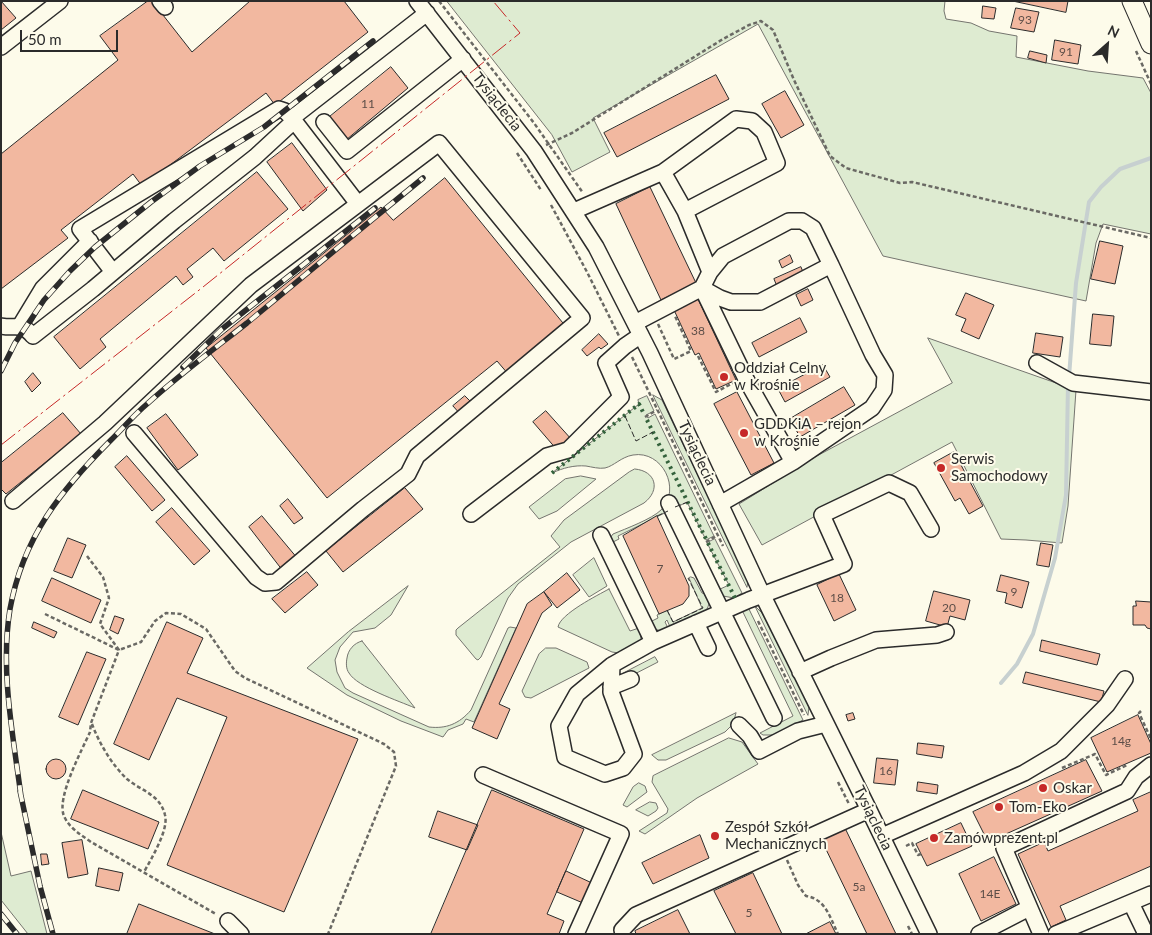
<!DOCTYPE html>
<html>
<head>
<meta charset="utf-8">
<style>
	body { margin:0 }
	#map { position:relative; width:1152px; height:935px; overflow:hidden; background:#fdfbea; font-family:Lato,sans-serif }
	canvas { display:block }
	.frame { position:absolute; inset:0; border:2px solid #2b2b2b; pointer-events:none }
	.north { position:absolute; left:1082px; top:20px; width:50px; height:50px; -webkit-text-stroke:4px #fdfbea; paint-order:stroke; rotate:26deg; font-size:14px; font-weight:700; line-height:20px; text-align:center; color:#2b2b2b }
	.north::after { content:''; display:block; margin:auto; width:18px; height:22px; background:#2b2b2b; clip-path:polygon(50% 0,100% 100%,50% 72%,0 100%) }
	.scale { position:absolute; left:20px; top:30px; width:98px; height:22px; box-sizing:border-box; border:2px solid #2b2b2b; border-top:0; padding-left:6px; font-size:15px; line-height:18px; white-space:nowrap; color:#2b2b2b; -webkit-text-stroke:4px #fdfbea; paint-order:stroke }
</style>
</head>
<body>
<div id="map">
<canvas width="1152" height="935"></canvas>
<div class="frame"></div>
<div class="north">N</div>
<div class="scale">50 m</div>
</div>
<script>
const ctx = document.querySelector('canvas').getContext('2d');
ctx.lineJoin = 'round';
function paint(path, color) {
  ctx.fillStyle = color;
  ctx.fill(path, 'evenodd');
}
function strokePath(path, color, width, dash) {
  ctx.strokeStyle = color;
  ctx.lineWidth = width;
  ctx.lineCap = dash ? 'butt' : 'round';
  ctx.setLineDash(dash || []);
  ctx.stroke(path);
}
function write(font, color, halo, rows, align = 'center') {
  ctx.font = font + ' Lato,sans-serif';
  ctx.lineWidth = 4;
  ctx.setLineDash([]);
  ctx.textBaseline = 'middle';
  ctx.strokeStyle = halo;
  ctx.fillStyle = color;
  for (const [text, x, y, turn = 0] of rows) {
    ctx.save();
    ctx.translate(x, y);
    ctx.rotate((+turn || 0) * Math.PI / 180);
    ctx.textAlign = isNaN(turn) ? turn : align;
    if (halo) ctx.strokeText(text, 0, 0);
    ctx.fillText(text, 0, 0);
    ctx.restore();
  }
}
const green = new Path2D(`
	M447,1H945L944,11L946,19L971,23L989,31L1017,36L1016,57L1088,71L1143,78L1151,93V234L1103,224L1096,243L1086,301L883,256L758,24L593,118L610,152L572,172L552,135Z
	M928,338L1076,390L1068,506L1062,543L1026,540L1001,539L952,442L762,545L739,504L815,457L952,383Z
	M653,395L662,400L745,574L748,581L747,587Z
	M647,396L654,411L646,415L648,418L655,414L714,536L706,540L687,502L618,536L619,539L611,543L610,538L613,534C625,529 652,519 661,510C682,489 662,450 633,455C621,457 614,466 605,468C599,469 592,467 586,466C574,465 563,468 552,473L639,404L638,400Z
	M635,469C656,471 661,490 644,503L571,542L518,584L508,598L481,657L478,660L476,659L456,635V630L458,628L560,547L551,536L564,520L629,472Z
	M581,476L596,479L557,511L539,519L529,507L565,479Z
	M715,539L742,593L734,598L723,596L718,590L729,585L707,543Z
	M594,558L607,586L589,597L573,575Z
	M691,577L694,578L702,593L708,595C710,603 709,607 704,613L671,629L667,620L665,622L669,630C660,632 655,631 650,622L658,618L657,615L667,610L673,622L702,608L689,578Z
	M408,586L391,615L375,628L353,632L340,647L335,660L337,672L345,688L353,693L429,727C446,729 459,724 471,710L508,628L510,627L516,628L474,722L466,719L463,724L448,730L443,737L401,721L347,695L307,668L348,632Z
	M609,589L630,631L639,628L641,639L639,643L619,653L612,652L558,627C560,614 598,595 609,589Z
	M747,605L803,720L774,735H763L760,733L793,716L741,608Z
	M755,606L762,613L806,700L809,707L808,715Z
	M362,641L415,708C399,701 357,687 349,673C346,669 346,663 347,658C348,650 354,643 362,641Z
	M546,648H556L587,662L589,668L531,698L525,697L522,691L539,654Z
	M655,657L658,662L621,681L622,674Z
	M736,713L733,724L725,732L666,760H658L652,755Z
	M729,738L742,742L758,764L697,798L645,834L639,831L667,813L668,809L652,782L653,776Z
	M639,783L645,786L647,792L627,807L623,805L633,787Z
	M650,802L656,803L658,808L656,811L648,816L636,810Z
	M1,832L11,876L31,871L47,934H28L1,900Z`);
paint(green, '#deebd1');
strokePath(green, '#74746e', 1);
strokePath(new Path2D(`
	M1069,377L1076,283L1089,202L1101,187L1120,169L1151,158
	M1001,683L1017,664L1033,634L1055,558L1066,495L1068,384`), '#c7d0d0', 4);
const building = new Path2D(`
	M1,1L16,18L1,30Z
	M148,1H152L192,52L250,1H344L368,32L275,105L266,93L142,186L133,174L61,230L68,238L1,289V154L118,60L100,36Z
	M1013,1H1068L1066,12Z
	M983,6L996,8L994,19L982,18Z
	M1016,8L1039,12L1034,32L1011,28Z
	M1055,40L1081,45L1078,64L1052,60Z
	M1030,51L1047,55L1046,63L1028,58Z
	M391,67L408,88L346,140L327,119Z
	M716,75L729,99L617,157L604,133Z
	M785,91L804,125L781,138L762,104Z
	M292,143L327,190L303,211L267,162Z
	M257,172L288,209L224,261L213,248L187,269L193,277L183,285L176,276L100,339L106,347L80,369L54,337Z
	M445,178L567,328L509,375L497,361L327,498L206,348L381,207L393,220Z
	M650,187L696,283L661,300L616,204Z
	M1100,241L1123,246L1115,284L1091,279Z
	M790,255L793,262L782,268L779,261Z
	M801,267L805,277L778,289L774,279Z
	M808,289L813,300L801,306L796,295Z
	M966,293L994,305L979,339L961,331L966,319L956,315Z
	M698,299L736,380L716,389L699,353L695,355L674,310Z
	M1093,314L1114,316L1111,346L1090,344Z
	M800,318L807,332L759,357L752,343Z
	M1036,333L1063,337L1060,357L1033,353Z
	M599,334L608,344L601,349L599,347L587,356L582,350Z
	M823,365L830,377L785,402L778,389Z
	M33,373L41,383L32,392L25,382Z
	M844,387L855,405L800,437L790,419Z
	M737,392L774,463L751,475L714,404Z
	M465,396L473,404L461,415L453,406Z
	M546,411L572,440L558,451L533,422Z
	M63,413L81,434L6,494L1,489V463Z
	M166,414L198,455L178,470L147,428Z
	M954,452L983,506L969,514L960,498L955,501L934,463Z
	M127,456L165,500L152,511L115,467Z
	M405,488L423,509L343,572L326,551Z
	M288,499L303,518L294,524L280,506Z
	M172,508L210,551L194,565L156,522Z
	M262,516L298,559L283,571L249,527Z
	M657,516L689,586V596L683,604L659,614L623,536Z
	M68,538L86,545L72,578L54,571Z
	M1041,543L1053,545L1049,567L1037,565Z
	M307,572L318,585L285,613L272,599Z
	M567,573L580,590L557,608L544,592Z
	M839,574L856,610L834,621L817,585Z
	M1001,575L1029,582L1022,608L1005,603L1007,593L997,591Z
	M52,578L101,600L91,623L42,601Z
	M934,591L970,600L965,620L950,616L947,627L926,621Z
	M544,592L552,605L542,613L499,704L510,709L497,739L472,728L527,604Z
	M1136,601L1151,602V629L1147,628L1145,625H1133V606H1136Z
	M115,616L124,619L118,634L110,630Z
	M34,622L57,632L54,638L32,628Z
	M167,622L203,638L187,673L358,739L284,912L167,865L227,717L177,698L149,760L114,744Z
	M1042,640L1100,654L1097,665L1040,651Z
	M87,652L106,659L78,725L59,717Z
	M1026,672L1104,691L1101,702L1023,683Z
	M853,713L855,719L848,721L846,715Z
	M1138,715L1151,744V753L1107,772L1091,738Z
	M918,743L944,746L942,758L917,754Z
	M877,758L898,760L895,785L874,783Z
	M46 769a10 10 0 1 1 20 0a10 10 0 1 1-20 0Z
	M1086,760L1102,791L988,842L973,812Z
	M918,782L938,785L937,794L917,791Z
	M83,790L159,822L148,849L71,819Z
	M492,790L584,829L547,914L564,921L559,934H431Z
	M1151,792V866L1060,906L1066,920L1051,927L1018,854L1044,842L1048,851L1138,811L1133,800Z
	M438,811L478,825L467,850L429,837Z
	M961,823L972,846L927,866L916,844Z
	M845,828L896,934H867L821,839Z
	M700,835L709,858L653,884L642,863Z
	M82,840L88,874L68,878L62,843Z
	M41,854H47L49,864L42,865Z
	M994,857L1016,904L981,921L959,874Z
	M99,868L123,873L119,891L96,886Z
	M566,871L592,883L583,903L557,892Z
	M753,873L782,934H736L715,893L714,891Z
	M139,904L215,934H127Z
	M678,910L690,934H636L635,931Z
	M830,922L836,934H806Z`);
paint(building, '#f2b8a0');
strokePath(building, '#2b2b2b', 1);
const minor = new Path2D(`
	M160,1L165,7
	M417,1L534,151L596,247L650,353L762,594L869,810L929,934
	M1,47L60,1
	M324,122L347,151L463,59
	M663,172L685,211L710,272
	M358,204L292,118L427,13
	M574,211L663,172L736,119L752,121L764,132L777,163L685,211
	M113,272L80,229L279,109L285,111L292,118
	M702,288L747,381L793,462
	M635,323L702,288L710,272L723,256L789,221H802L813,228L831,265L760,302H731L720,298L702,288
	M1,326C17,329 21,322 33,336L93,289L174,221L255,157L294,121
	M20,326L43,288L90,241
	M1037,363L1073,383L1151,392
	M13,501L105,423L251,285L439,143L582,318L417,456L408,474L363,509L276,582L265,583L256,577L134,433
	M669,503L774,718
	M720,504L793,462L872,408L884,390L885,375L873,355L831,265
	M471,514L547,456L568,450L621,397L606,363L625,346L641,335
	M601,535L653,642
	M696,623L708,648
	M612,665L611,692L634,754L623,768L605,774L565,757L559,726L577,694L612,665L653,642L749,600L844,564L822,515L889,483L910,493L931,529
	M800,672L831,658L876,640L937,635L946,632
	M611,687L631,679
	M739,725L750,736L759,751L798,731L826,724
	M483,775L621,834L576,934
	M882,836L1024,773L1061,751L1107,705L1125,679
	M1131,903L1146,934
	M228,921L241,934
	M622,930L636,915L869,810
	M979,934L1029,908
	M1041,934L1004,848L1127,791L1136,777L1151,765
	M1056,934L1151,894`);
const major = new Path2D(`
	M1132,1L1151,44`);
strokePath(minor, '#2b2b2b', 18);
strokePath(major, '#2b2b2b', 21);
strokePath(new Path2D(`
	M439,1L534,123L583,193
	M1136,51L1151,84
	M546,145L572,133L723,39L749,25L761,21L773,30L794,80L830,156L846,168L900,183L912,182L1151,238
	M517,153L541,190
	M551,205L587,272L619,336
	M658,324L674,359L691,351L675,316
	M698,356L716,392L733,383
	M632,357L723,546
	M645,417L657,410
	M706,542L718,535
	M87,556L103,577L109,598L100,624L119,650L91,723L90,732C82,750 56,798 64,816C69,828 80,834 91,842L216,914
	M45,614L119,650L141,642L155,621L166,613L181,614L206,629L235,671L245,678L384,744L394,752L396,766L328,934
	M758,621L804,715
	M1141,711L1139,713L1151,739
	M92,724C99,743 112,765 127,779C141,791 160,794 165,815C169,830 151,859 144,872
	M1062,768L1095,754L1106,775L1127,765
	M838,782L849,804
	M906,846L912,843L918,855L921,854
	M787,860L798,885L806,896C826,899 830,918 838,934
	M908,926L912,934`), '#6a6964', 2.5, [4, 2.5]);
strokePath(minor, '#fdfbea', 15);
strokePath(major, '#fdfbea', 19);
const rail = new Path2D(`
	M183,367L222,329L375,208
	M1,371L15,343L44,300L70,271L95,247L151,202L200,166L264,127L373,41
	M20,791L40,886L53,934
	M21,796C13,735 0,670 10,609C23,537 61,490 111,440C123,428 134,415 147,404C179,375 214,349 247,323C306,274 364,226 423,178
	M1,914L17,934`);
strokePath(rail, '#2b2b2b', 5.5);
strokePath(rail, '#fdfbea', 4, [11]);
strokePath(new Path2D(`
	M647,420L706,539
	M552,473L639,404L644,414
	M708,543L735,598`), '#34623c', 4, [2.5, 4]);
strokePath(new Path2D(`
	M625,416L636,441L653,432
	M675,507L688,502
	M657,516L668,511
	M667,610L673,622L703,608L688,578`), '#2b2b2b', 1, [6, 2.5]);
strokePath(new Path2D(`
	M1,445L203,287L520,33L493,1`), '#c62828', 1, [18, 4, 2.5, 4]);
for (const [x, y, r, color] of [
	[724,377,5,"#c62828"],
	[744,433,5,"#c62828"],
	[941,468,5,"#c62828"],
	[1043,788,5,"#c62828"],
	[999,807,5,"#c62828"],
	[715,836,5,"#c62828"],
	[934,838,5,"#c62828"]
]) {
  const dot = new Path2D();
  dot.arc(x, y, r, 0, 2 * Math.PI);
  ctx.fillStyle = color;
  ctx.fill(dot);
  strokePath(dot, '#fdfbea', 2);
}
write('12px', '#5d4e48', null, [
	["93",1025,20],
	["91",1066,52],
	["11",368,104],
	["38",698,331],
	["7",660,569],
	["9",1014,592],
	["18",837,598],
	["20",949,608],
	["14g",1121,741],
	["16",886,771],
	["5a",859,887],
	["14E",990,894],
	["5",749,913]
]);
write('15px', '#2b2b2b', '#fdfbea', [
	["Tysiąclecia",497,102,52],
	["Tysiąclecia",697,453,65],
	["Tysiąclecia",873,818,64]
]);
write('15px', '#2b2b2b', '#fdfbea', [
	["Oddział Celny",734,368],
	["w Krośnie",734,385],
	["GDDKiA – rejon",754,424],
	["w Krośnie",754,441],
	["Serwis",951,459],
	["Samochodowy",951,476],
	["Oskar",1053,788],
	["Tom-Eko",1009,807],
	["Zespół Szkół",725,827],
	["Mechanicznych",725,844],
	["Zamówprezent.pl",944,838]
], 'left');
</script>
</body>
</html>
